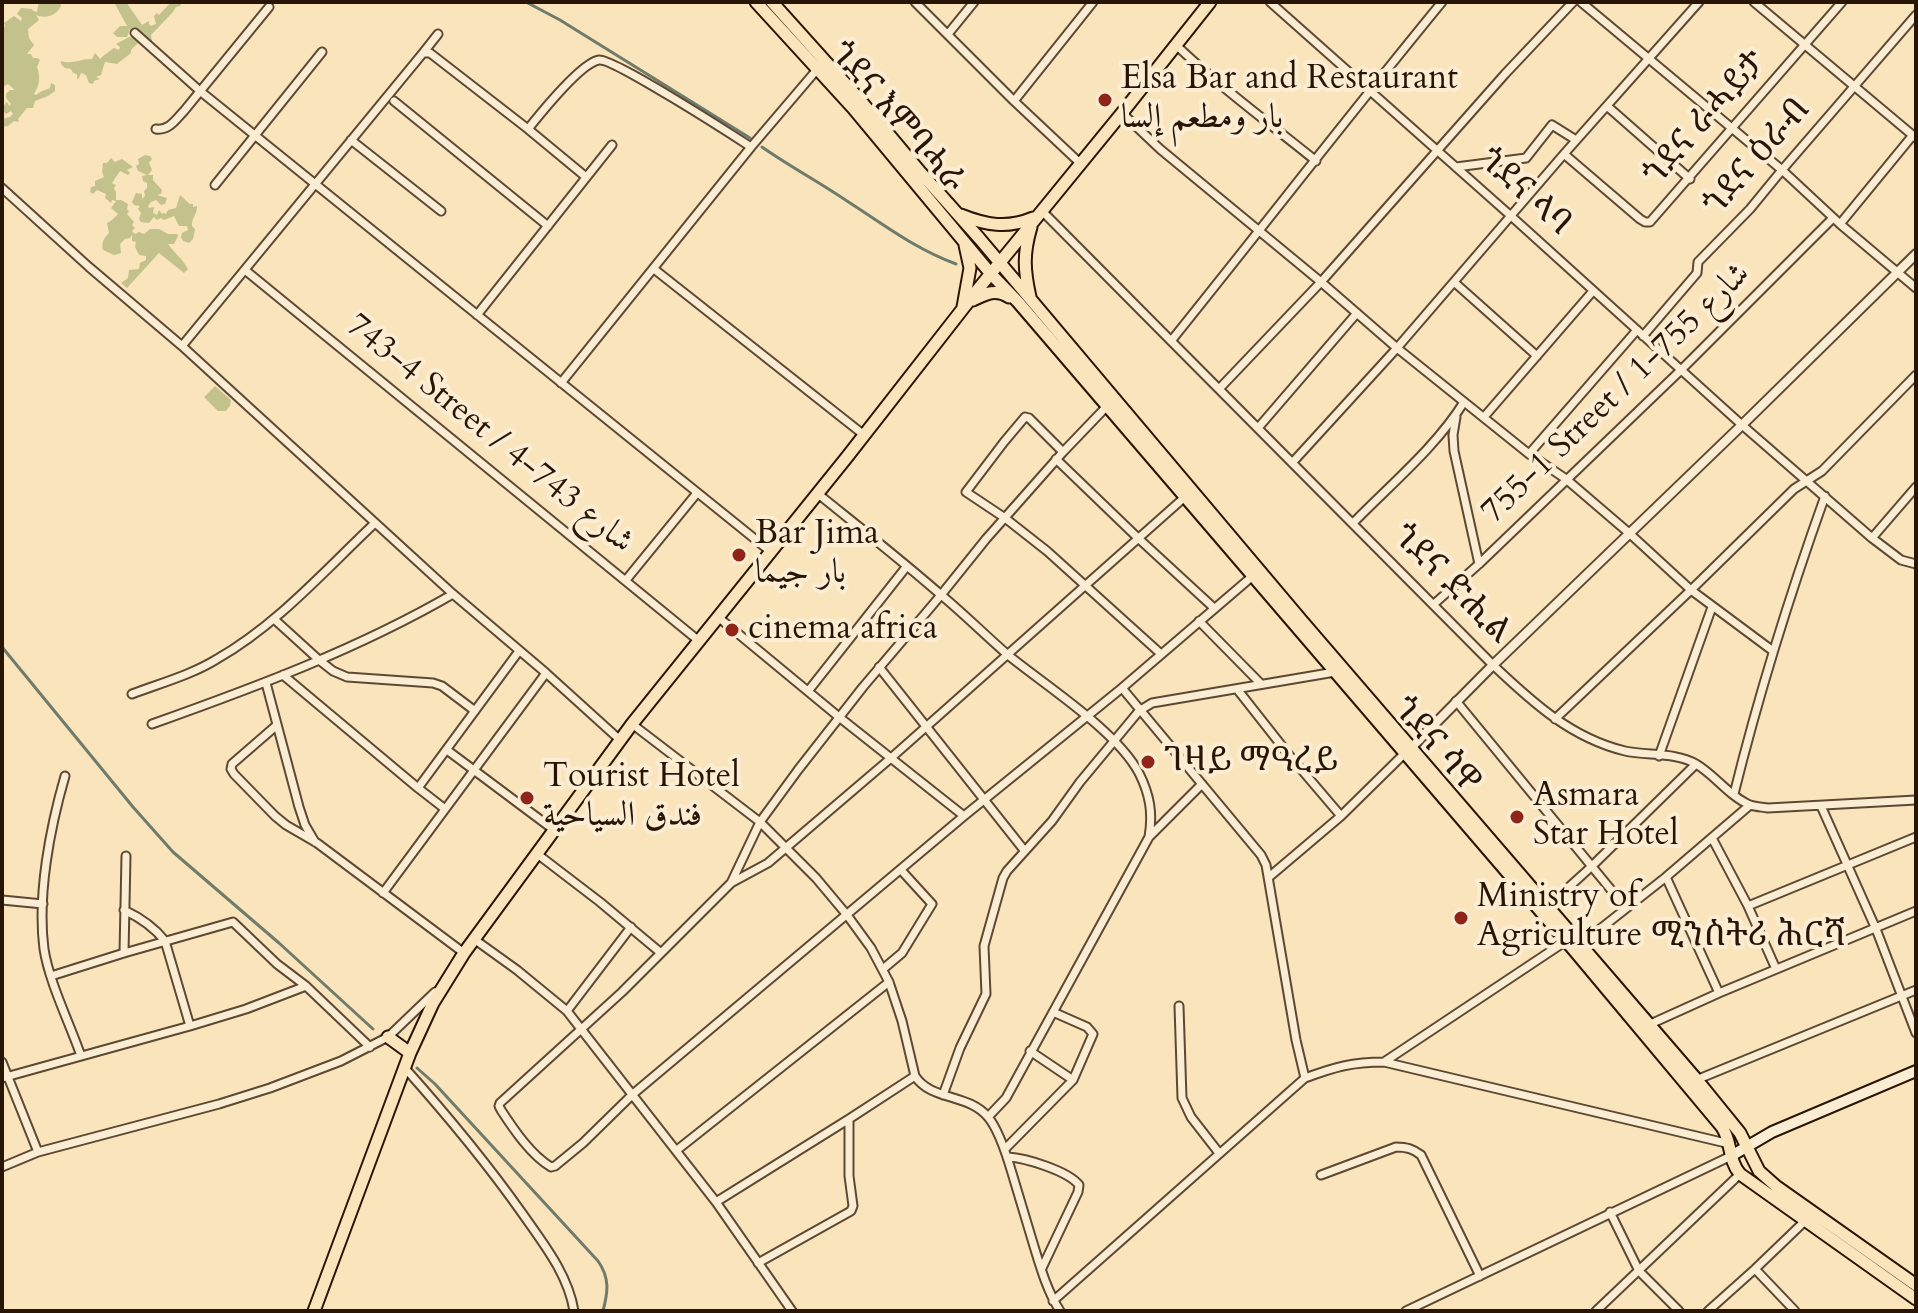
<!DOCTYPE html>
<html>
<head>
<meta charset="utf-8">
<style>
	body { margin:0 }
	#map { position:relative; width:1918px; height:1313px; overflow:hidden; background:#f9e4bc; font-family:Cardo,serif }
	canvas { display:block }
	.frame { position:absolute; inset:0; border:4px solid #291505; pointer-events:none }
</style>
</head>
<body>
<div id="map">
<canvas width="1918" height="1313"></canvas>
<div class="frame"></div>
</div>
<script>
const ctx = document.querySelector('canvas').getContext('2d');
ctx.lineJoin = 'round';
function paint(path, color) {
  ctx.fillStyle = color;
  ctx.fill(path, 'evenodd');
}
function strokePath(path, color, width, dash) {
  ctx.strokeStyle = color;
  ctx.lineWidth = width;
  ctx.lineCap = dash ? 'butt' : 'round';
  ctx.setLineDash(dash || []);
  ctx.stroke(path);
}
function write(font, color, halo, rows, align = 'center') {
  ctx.font = font + ' Cardo,Amiri,"Noto Serif Ethiopic",serif';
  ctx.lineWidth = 8;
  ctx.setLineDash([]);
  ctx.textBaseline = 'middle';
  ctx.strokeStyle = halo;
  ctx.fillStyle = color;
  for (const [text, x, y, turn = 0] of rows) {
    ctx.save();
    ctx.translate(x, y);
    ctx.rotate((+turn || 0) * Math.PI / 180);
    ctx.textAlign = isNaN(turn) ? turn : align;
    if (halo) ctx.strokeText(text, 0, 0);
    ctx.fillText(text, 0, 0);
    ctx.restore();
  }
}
paint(new Path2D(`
	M39,2H60L61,6C56,16 46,19 36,15L39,20L28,29L29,38L34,45L27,54H31L33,58H37L40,60L37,67C41,77 39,87 34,94L36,95C40,91 46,90 50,88L51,83L55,85V91L48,96L35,101L33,108H27L18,119L19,122L14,121L8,126L2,127V119L10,117L13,114L11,111L6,114L2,110L6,102L8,103L9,106L11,104L6,98V94L10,90H15L8,84L2,87V30L5,26L4,23L14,16L21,21L22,18L17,14L21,8L32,9L33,11L37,12Z
	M114,2H126L142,25L149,21V24L151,26L156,24L154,16L157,13L159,15L171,2H183L180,6L176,7L173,12L151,35L152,41L161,52L137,34L130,32L129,28V32L127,37H117L113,33L120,26H127Z
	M129,37L137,38L140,41L131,50V53L117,64L105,62L101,75L96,77L100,79L94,81L93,84L89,83L86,75L81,73L79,78L77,79V74L73,73L71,69L65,68L61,64V61C72,65 82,58 92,59L95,53L100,59C104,55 109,51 114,48L119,50L120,47L116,44Z
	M145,155L150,156L152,159L149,163L152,170L148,175H153V180L162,190L161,194L157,195L167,198L165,204L161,205L156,200L151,202L148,206L149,208L154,207L153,213L157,215L159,210L162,214L164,213L166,214L168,210L176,208L180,195L190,204H193V207L197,206C198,213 191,218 192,226L195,229L193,239L189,243L183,241L181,237L182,233L188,230L187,226H179L174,216L164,220L161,218L157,220L154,217L149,223L141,222L139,219L141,213L138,209L140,206L134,205L132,202L136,193L142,194V199L145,196L144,191L147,188V183L143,181L142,176L147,175L138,171L136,166L139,164L138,159Z
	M111,158L115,162L122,159L133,167L127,170L130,173L128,175L120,171L112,183L116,185L114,188L116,192V200H121L128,204L127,209L129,211L127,214L134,222L132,225L135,228L132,231L135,234L139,232L144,234L150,229H159L168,234H177L178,236L174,244H168C174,253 183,259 188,269L184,273L159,253L127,288L121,283L128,278L129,270L139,269L140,263L146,260V256L139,255L135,247L136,242L132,241V235L130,238L125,239L120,244L121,253L114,255L103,250C101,243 104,238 109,233L107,223L112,220L118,214L111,208L116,201L112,200L111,203L105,198L106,194L97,190L93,194L90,192L91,187L95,186V181L104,177L102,172L103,163H107Z
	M215,386L231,400L230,406L226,411H218L204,397Z`), '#c3c28d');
strokePath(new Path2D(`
	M526,2L560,20L750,138
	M762,147C789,166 819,182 847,201C883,224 915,249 956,264
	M2,647L133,807L173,852L279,943L373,1029
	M417,1068L435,1084L598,1261C610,1278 608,1292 603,1311`), '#6f7b6b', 3);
const minor = new Path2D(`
	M915,2L1014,101L1081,164
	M1270,2L1511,216L1742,425L1872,538L1901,560L1916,564
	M1581,2L1782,170L1840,224L1916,288
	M1754,2L1916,138
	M135,33L200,91L771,552
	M948,34L974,2
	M1176,45C1220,87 1269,123 1316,161
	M423,53L438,34
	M394,101L548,226
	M1014,101L1093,2
	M1607,106L1690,179
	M1122,113L1160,149L1321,282L1397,348L1529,454L1566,479L1629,533L1691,590L1773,651
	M156,129C169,131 176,119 184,111L269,7
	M528,129C540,114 581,63 599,60C613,58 731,134 751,147
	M351,140L441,211
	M1564,154L1640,219L1645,222H1650L1842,2
	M1456,167L1526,158L1552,125L1576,140
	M215,185L322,52
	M2,188L89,267L182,346L453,594L546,673L620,740
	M1042,211L1493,665C1532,702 1571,738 1625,751C1647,756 1676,752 1696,764C1715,775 1730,797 1750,805C1756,807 1763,807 1768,808L1916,800
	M1840,224L1913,135
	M654,269L864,435
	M245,270L699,641
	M1454,282L1537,356
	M477,315L612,145
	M1643,336L1697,273L1698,262L1750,209L1782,170L1916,15
	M1171,341C1262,228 1350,114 1442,2
	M182,346L423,53H430L528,129L586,177
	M561,383L751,147L820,66
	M1219,389L1321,282L1505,74L1573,2
	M1456,417L1453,435L1454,451L1479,564
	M1484,417L1593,291
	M1258,428L1357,313
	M1063,452L1029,418L1025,417L1004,442L966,492L1005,518L1047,551L1161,654
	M1529,454L1637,330
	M1056,459L1138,538L1214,608
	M1292,463L1397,348L1564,154L1699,2
	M817,493C859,527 900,559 940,594C963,613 985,635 1008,655C1046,686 1117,731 1139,773C1150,795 1153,813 1149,837
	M1186,496L891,758L768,863L731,883L622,992L500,1103L499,1106L501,1110C514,1130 531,1155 551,1167L555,1166L583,1143L633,1094L964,816L1122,688L1255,574
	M1353,523C1390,485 1436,447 1464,402
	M1872,538L1916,487
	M626,580L697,493
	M1434,604L1479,564L1681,370L1833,218
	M718,617L839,717L964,816
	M274,619L319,660L333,671L347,677L433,683L442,686L475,711
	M1199,621L1261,684
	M879,667L1024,850
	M283,675L418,788
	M266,683L299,807L305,825L315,842
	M1237,689L1289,755L1341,816
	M809,690L907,566
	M132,694C161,683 191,675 217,659C278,624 325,570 375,523
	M1456,701L1626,908
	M1555,719L1691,590L1794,489L1822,471L1916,375
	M152,724C256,687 358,649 453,594
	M632,724L760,822L816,878L847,915L871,948L889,982L902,1021L915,1076C931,1101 968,1093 988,1117C999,1130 1007,1156 1012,1173C1019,1196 1026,1219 1033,1243C1040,1266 1047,1291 1060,1311
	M277,725L232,764L231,769L234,774L275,816L286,825L317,843L464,953
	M447,750L554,830
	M1659,756L1712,607
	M65,776C50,828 37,895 44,949C49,982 70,1024 81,1056
	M1734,794C1759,693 1790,594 1825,496
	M1821,806L1876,929L1916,1033
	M445,809L418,788L519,651
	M1712,838L1748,906L1776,969
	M536,853L600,902L661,953
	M1269,877L1341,816L1404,754
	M1666,877L1719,993
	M731,883L760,822L798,770L863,687L941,595L986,539L1063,452L1110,403
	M383,893L546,673
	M2,900L43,904
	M1548,906L1591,867L1696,764
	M1748,906L1916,837
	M124,910C141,918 154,927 165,941L190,1026
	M474,939L517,970L567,1011L716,1202L792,1311
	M1581,944L1666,877L1750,805
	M124,953L126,856
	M883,969L902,953L932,904L901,870
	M51,976L124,953L233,922L277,964L306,986L370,1047
	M1179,1006L1182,1098L1191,1117L1219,1153
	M567,1011L631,927
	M1646,1026L1719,993L1916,911
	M1030,1051L1073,1080
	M2,1062L38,1152
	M1384,1062L1569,939
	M404,1067C446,1114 486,1162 522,1213C543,1243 568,1274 574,1311
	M2,1078L190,1026L246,1009L306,986
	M1305,1078C1335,1067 1352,1062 1384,1062L1730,1144
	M1696,1080L1916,990
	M943,1095L960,1048L986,994L984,946L1003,878L1007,871L1052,821L1080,782L1139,711L1152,703L1335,672
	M988,1117L1006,1098L1149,837L1202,784
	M1005,1149L1073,1080L1093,1034L1087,1027L1053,1012
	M677,1150L889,982
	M1008,1157C1026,1158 1068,1171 1079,1185L1078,1192L1042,1268
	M2,1167L38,1152L219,1104L270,1088L341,1061L388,1037L435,992
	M1321,1175L1396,1147C1407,1147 1413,1149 1421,1155L1480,1276
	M716,1202L849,1119L915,1076
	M1610,1212L1639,1271L1679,1311
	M758,1263L851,1211L853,1206L849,1176V1119
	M1755,1269L1795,1311
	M1053,1301L1305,1078L1296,1040L1266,865L1261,855L1246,837L1122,688
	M1406,1311L1731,1156
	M1596,1311L1740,1174
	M1708,1311L1755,1269L1806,1220`);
const tertiary = new Path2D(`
	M1408,751L1493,665L1742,425L1916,254`);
const secondary = new Path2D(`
	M1731,1156L1772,1132L1916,1071`);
const primary = new Path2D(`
	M756,2L853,108L991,274L1018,302L1574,950L1722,1127C1732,1142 1728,1160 1740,1174L1916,1299
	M772,2L860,100L921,173L979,238L1302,621L1697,1080L1740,1133L1759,1171L1777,1187L1916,1285
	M961,215C986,225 1007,229 1033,218
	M1030,297C1024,270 1023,254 1031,227
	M973,300C985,294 996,288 1009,297
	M963,307L970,268L965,245
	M388,1037L410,1053
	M314,1311L410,1053L433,1003L464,953L632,724L847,457L979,288L1122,113L1210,2`);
strokePath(minor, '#5d4933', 11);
strokePath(tertiary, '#5d4933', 12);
strokePath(secondary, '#291505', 14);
strokePath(primary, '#291505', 15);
strokePath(minor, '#fbedd3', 7);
strokePath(tertiary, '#fbedd3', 8);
strokePath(secondary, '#fbedd3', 10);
strokePath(primary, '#f9e4bc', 11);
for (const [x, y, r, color] of [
	[1105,100,8,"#8f2418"],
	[739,555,8,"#8f2418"],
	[732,630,8,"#8f2418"],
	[1148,762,8,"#8f2418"],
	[527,798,8,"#8f2418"],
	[1517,817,8,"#8f2418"],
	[1461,918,8,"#8f2418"]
]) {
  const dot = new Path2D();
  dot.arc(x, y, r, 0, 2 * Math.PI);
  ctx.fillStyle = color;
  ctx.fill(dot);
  strokePath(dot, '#fbedd3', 3);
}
write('34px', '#291505', '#fbedd3', [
	["Elsa Bar and Restaurant",1121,80],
	["بار ومطعم إلسا",1121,119],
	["Bar Jima",755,535],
	["بار جيما",755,574],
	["cinema africa",748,630],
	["ገዛይ ማዓረይ",1164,762],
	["Tourist Hotel",543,778],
	["فندق السياحية",543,817],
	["Asmara",1533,797],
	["Star Hotel",1533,836],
	["Ministry of",1477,898],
	["Agriculture ሚንስትሪ ሕርሻ",1477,937]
], 'left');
write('34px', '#291505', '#fbedd3', [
	["ጎደና እምባሓራ",896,118,49],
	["ጎደና ራሓይታ",1706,119,-49],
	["ጎደና ዕራብ",1758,158,-49],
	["ጎደና ላባ",1524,193,42],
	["755-1 Street / شارع 755-1",1617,394,-44],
	["743-4 Street / شارع 743-4",489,435,39],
	["ጎደና ድሒል",1451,585,45],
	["ጎደና ሳዋ",1435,746,49]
]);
</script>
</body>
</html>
